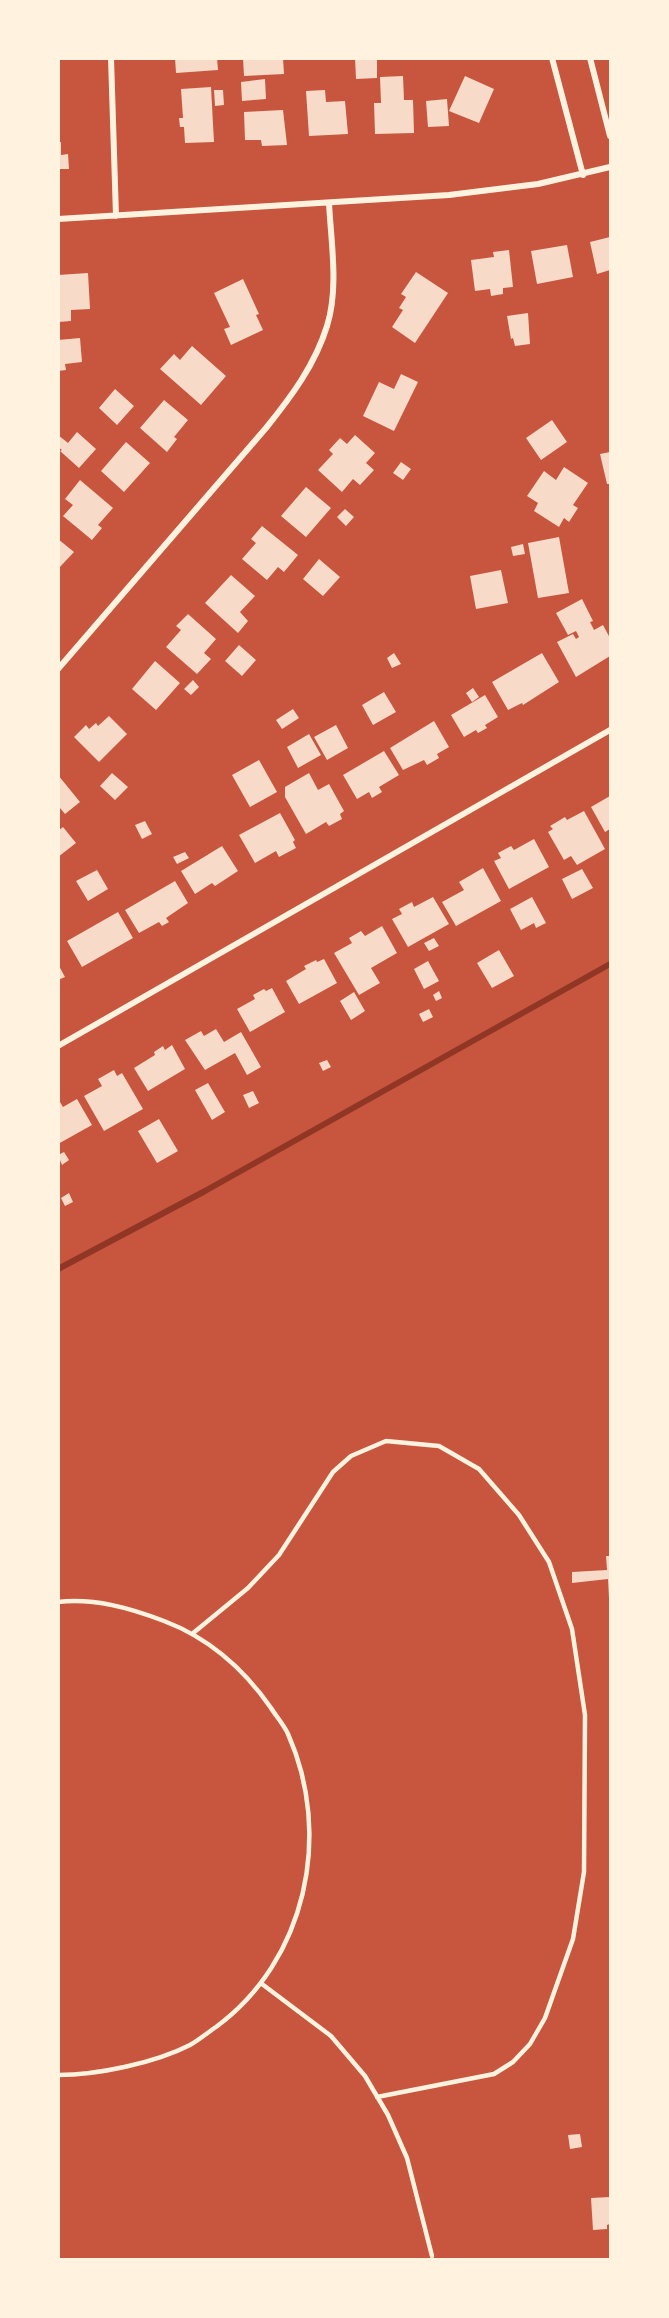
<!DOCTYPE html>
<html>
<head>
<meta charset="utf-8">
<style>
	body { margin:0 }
	#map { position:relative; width:669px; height:2318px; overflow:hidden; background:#c8553d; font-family:Literata,serif }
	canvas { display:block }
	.frame { position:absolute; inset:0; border:60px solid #fff3e0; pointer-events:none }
</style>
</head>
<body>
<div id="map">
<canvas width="669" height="2318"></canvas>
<div class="frame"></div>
</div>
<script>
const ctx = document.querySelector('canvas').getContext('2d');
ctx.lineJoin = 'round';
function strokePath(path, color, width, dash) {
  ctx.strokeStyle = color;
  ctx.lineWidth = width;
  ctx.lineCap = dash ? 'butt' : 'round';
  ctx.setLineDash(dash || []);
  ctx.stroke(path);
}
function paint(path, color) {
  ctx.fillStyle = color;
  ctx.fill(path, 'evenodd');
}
strokePath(new Path2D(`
	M58,1269L205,1191L610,964`), '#8f3625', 6);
paint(new Path2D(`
	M175,58H217L218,70L176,73Z
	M243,58H283L284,74L244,76Z
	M355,58H377V78L356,79Z
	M403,76L404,100H413L414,133L375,134L374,103H381L380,77Z
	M465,76L494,89L479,123L449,111Z
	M265,79L266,99L242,101L241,82Z
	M211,87L214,142L185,143L184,127H180L179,118H183L181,89Z
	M214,90H223L224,105L215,106Z
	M325,90L326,102L345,101L348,134L309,136L306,91Z
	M447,99L449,126L428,127L426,101Z
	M283,110L287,145L262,146L261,140H245L244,112Z
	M58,142H61V155L68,154L69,169H58Z
	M610,237V270L597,274L590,242Z
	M567,245L573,277L537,284L531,251Z
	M509,250L513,287L503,288V294L491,296L490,289L475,291L471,260L494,257L493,252Z
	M416,272L448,293L415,343L392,327L403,310L399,308L406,297L401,294Z
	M88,273L90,309L71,310V321L58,322V275Z
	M243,279L259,314L256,315L263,330L231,345L224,329L230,327L214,293Z
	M528,313L530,344L515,346L513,338L511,339L507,316Z
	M80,338L82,362L65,364L66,370L58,371V340Z
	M192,346L226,376L201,405L160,369L174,354L180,360Z
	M401,374L418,382L394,431L363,416L379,382L394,389Z
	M115,389L134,406L117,425L99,408Z
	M164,400L188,420L174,437L177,439L167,452L140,428Z
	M552,420L567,442L541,460L526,438Z
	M77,432L96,449L79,468L60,451L62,450L58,447V435L68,443Z
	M355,435L375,453L366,463L374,470L360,485L353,479L342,492L318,470L333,454L329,450L340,438L347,444Z
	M126,442L150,463L124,492L101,471Z
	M610,452V484H607L600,454Z
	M401,462L411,469L403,480L393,473Z
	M564,467L588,483L573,505L578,508L569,522L564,518L559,527L534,511L538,503L527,496L544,471L556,480Z
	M80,480L113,508L98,525L102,528L92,540L63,516L73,505L65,499Z
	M306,487L331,508L306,537L281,516Z
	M345,509L354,517L346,526L337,517Z
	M262,526L298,555L284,572L278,567L267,580L242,559L256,543L251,539Z
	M559,537L569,593L538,598L528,543Z
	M58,539L74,552L58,569Z
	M523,544L525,554L513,556L511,547Z
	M319,559L340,577L323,596L303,579Z
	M501,570L508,603L476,609L470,576Z
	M231,575L255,596L240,612L248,621L238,633L205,603Z
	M582,599L593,621L590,622L594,630L603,625L610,638V656L576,677L557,642L573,634L576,639L579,637L576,631L568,635L556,613Z
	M188,614L216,639L204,653L211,659L197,674L166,647L181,630L176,626Z
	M239,645L256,660L242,676L225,661Z
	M394,653L401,664L392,668L387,658Z
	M542,653L559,682L523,705L522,703L508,710L492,682Z
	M155,661L180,683L156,710L132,689Z
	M193,680L199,687L191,695L184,689Z
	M473,688L479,697L472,702L466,693Z
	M384,692L396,712L373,725L362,705Z
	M485,695L498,717L485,725L487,728L478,733L476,730L464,737L451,715Z
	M293,709L299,718L282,729L276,720Z
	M109,716L127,734L99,762L74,737L86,725L89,729L96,723L98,726Z
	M434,721L449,747L437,754L439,758L427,765L424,760L403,770L390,748Z
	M336,725L348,748L327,760L314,737Z
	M309,734L321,755L298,768L287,747Z
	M384,751L399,775L379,787L382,792L372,798L369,792L357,799L343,775Z
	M259,760L277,792L250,807L232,775Z
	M112,773L128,787L115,800L100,786Z
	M309,773L318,790L329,784L344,811L340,814L342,819L329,826L326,822L306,834L285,797V787Z
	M58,775L80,802L65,814L60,808L58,809Z
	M610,796V829L605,832L591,807Z
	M584,811L605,849L577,865L571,856L564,860L548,832L553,829L550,826L565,817L567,820Z
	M280,813L295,840L293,842L296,848L279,857L276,851L255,863L239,835Z
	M145,821L152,834L142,839L135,825Z
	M63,827L76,843L58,857V831Z
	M534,839L549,867L509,889L494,861L501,858L498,853L511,846L514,850Z
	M222,846L238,871L215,886L212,883L195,894L181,871Z
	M185,852L189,858L177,864L173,857Z
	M483,868L501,901L456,926L442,902L464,890L459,882Z
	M582,869L593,888L572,899L562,879Z
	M97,870L108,889L88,901L76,881Z
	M175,881L188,903L166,918L169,922L162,926L159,922L139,933L125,910Z
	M433,897L449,924L408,947L392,919L402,914L399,909L412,902L414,907Z
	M532,897L546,923L536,928L534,923L521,930L510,909Z
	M118,912L133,938L82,967L67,941Z
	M382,926L397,953L371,968L380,983L359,995L334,953L352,943L349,938L361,931L365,936Z
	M434,938L439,946L429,951L424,943Z
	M499,950L514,976L492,988L477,963Z
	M324,959L337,983L299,1004L286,981L306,969L304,966L316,960L317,962Z
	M428,961L439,981L424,989L414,969Z
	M58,964L65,977L58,980Z
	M272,988L285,1012L250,1032L237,1009L255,999L253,995L264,989L266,991Z
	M439,991L442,998L436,1001L433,995Z
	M354,992L365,1011L351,1020L340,1001Z
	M429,1009L433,1017L423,1022L419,1014Z
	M216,1029L224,1042L241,1032L261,1067L247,1075L235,1053L205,1070L185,1040L201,1031L204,1036Z
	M172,1045L185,1069L148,1091L134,1068L155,1055L154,1052L163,1046L165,1050Z
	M327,1060L331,1067L323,1071L319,1063Z
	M114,1070L117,1076L122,1073L143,1109L104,1131L84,1096L102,1086L98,1079Z
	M208,1083L225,1112L212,1120L195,1090Z
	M253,1091L259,1103L249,1108L243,1095Z
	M77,1099L92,1125L58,1144V1103L60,1102L63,1107Z
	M159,1119L178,1151L157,1163L138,1131Z
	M64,1152L69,1160L62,1165L58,1155Z
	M69,1193L73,1202L65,1206L61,1198Z
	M606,1556H610V1598H609L608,1579L572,1583V1572L607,1570Z
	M580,2134L582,2147L570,2149L568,2135Z
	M610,2197V2224L607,2225V2229L593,2230L591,2198Z`), '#f7dbc8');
strokePath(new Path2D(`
	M58,1602C95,1598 130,1608 164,1621C209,1638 244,1669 271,1708C276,1716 284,1725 288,1734C333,1835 306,1961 216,2027C207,2033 199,2040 190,2045C155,2063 97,2075 58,2075
	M192,1634L248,1588L279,1555L333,1472L351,1456L386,1441L439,1446L479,1469L519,1515L549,1562L572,1629L585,1715L584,1872L573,1939L545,2018L530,2044L513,2062L494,2074L377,2097
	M262,1984L331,2036L365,2076L388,2115L407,2158L432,2256`), '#fff3e0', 4.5);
strokePath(new Path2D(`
	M111,58L116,216
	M552,58L583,175
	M590,58L610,136
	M58,219L449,195L538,184L610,167
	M58,669L266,428C291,397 315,365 327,326C339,288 331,242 329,203
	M58,1046L610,730`), '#fff3e0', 6);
</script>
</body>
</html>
